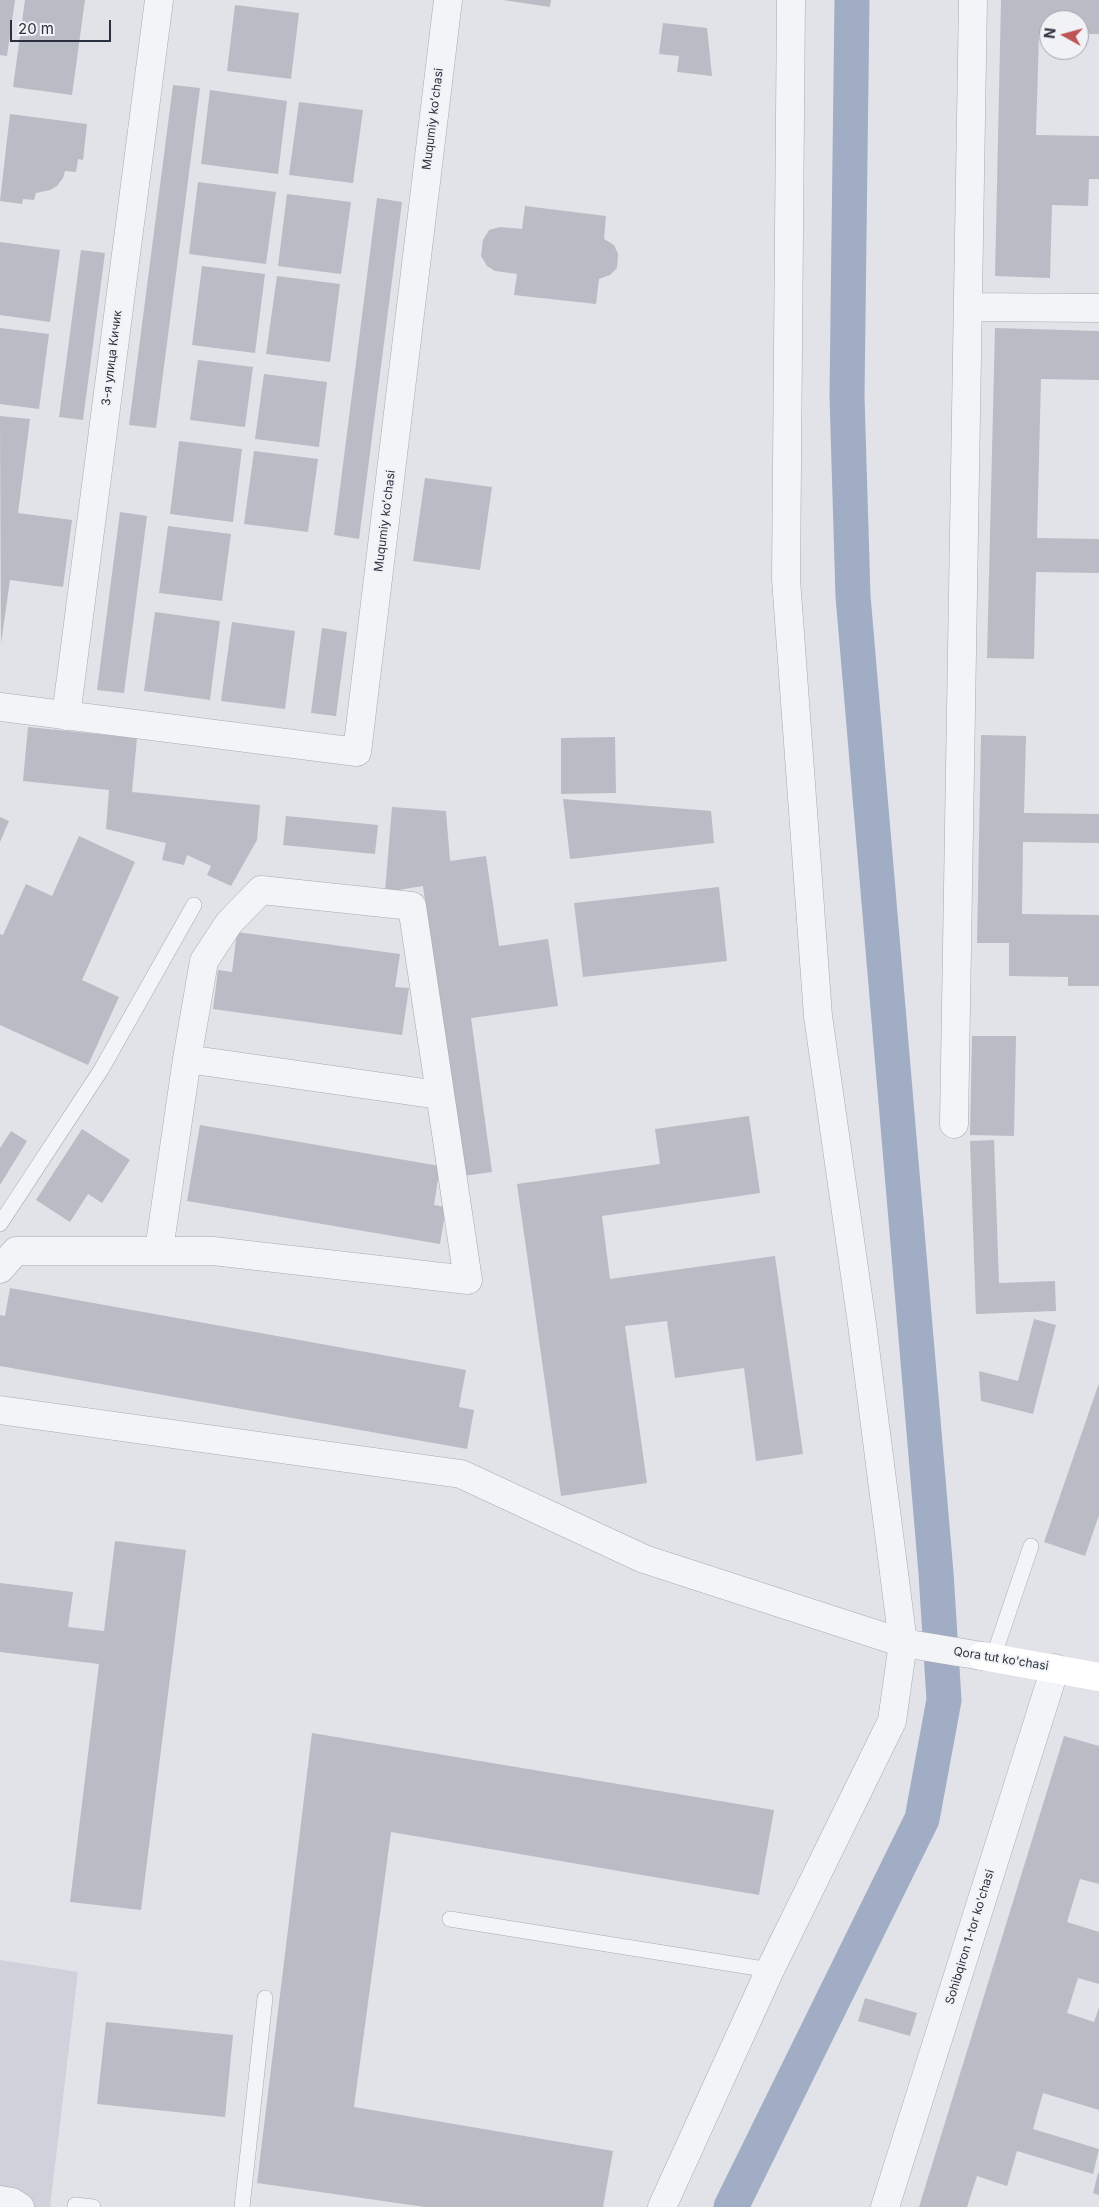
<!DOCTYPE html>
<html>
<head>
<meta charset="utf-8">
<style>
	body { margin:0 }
	#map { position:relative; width:1099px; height:2207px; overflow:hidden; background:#e1e3e8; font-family:Inter,sans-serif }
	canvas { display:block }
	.north { position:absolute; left:1039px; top:10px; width:50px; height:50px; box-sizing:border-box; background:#f0f2f6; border:1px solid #a1a4ac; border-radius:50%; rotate:277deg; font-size:14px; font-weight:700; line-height:20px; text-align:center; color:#2b303e }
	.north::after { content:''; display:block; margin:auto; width:18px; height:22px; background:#c05356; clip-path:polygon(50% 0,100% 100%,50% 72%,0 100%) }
	.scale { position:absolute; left:10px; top:20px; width:101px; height:22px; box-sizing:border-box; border:2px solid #2b303e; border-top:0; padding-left:6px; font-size:15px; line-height:18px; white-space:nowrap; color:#2b303e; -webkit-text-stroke:4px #f0f2f6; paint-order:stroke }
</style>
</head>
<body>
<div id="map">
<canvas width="1099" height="2207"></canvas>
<div class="north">N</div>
<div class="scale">20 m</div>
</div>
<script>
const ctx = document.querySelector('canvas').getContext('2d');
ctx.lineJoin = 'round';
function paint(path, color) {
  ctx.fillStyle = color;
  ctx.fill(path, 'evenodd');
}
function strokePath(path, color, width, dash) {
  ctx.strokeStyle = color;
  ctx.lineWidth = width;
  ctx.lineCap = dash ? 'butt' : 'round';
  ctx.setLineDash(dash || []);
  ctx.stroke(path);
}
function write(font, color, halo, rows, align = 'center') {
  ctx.font = font + ' Inter,sans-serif';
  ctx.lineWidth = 4;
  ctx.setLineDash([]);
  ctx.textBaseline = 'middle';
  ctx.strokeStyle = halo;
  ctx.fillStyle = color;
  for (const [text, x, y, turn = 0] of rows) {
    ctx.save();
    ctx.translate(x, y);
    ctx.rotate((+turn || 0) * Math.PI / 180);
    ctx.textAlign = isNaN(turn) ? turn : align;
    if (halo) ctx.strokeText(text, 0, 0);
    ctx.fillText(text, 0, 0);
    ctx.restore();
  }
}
paint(new Path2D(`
	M0,1960L78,1972L50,2207H0Z`), '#cfd2da');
strokePath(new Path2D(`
	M731,2207L922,1819L944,1700L936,1573L853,596L847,396L852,0`), '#a0adc4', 35);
paint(new Path2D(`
	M0,0H15L7,56L0,55Z
	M25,0H85L72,95L13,87Z
	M503,0H551L550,7Z
	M1001,0H1099V34H1079V20H1049V33H1039L1036,135L1099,136V179H1089L1088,206L1052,205L1050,278L995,276Z
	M235,5L299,13L291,79L227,71Z
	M663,23L707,28L712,76L677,72L679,56L659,54Z
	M173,85L200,88L156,428L129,425Z
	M210,90L287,101L278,174L201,164Z
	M299,102L363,110L353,183L289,175Z
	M10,114L87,124L83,160L78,159L76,172L65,171L63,178L57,186L50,190L36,193L34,200L23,199L22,204L0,201Z
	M198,182L276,192L266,264L189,254Z
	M287,194L351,202L341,274L278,266Z
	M377,198L402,202L359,539L334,535Z
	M525,206L606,216L604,239L614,245L618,254L617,268L610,275L599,279L596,304L514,295L517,274L495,271L487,266L481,256L483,240L489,230L500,227L522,229Z
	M0,242L60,250L50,322L0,315Z
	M81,250L105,253L83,420L59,417Z
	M202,266L265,274L255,353L192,345Z
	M277,276L340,284L330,362L266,354Z
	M0,328L49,334L39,409L0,404Z
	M995,328L1099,331V380L1041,379L1037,538L1099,539V573L1036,572L1034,659L987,658Z
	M198,360L253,367L245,427L190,420Z
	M264,374L327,382L319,447L255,439Z
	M0,416L30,419L18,513L72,520L63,587L10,580L1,644Z
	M179,441L242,449L233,522L170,514Z
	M254,451L318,459L308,532L244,524Z
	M425,478L492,487L480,570L413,561Z
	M120,512L147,516L124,693L97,690Z
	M168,526L231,534L222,601L159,593Z
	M155,612L220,621L210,700L144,691Z
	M232,622L295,631L285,709L221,701Z
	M322,628L347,632L336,716L311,713Z
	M28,727L137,738L132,792L260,805L257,840L231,886L207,875L211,866L187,855L184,865L162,860L166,843L106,829L109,790L23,781Z
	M981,735L1026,736L1024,813L1099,814V843L1023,842L1022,914L1099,915V986H1068V977L1009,976V943H977Z
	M615,737L616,793L561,794V738Z
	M563,799L711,811L714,843L570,859Z
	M392,807L446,811L450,861L486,856L499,946L548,939L558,1006L471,1018L492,1172L463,1176L423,886L385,892Z
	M286,816L378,825L375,854L283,845Z
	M0,817L9,821L0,842Z
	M79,836L135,862L82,980L119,997L88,1065L0,1025V934L3,935L26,884L52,896Z
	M719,887L727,961L583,977L574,903Z
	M237,932L400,954L395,987L409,988L402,1035L213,1009L218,970L232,972Z
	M972,1036H1016L1014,1136L970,1135Z
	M749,1116L760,1193L602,1216L610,1279L775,1256L803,1454L756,1461L744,1368L675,1378L667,1321L625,1326L647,1483L561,1496L517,1184L660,1164L655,1129Z
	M200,1125L440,1166L434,1205L446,1207L440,1244L187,1201Z
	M82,1129L130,1160L102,1203L88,1194L70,1222L36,1200Z
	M11,1131L27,1141L0,1185V1148Z
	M994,1140L999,1283L1055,1281L1056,1311L976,1314L970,1141Z
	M10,1288L466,1370L459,1407L474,1410L467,1449L0,1366V1315L5,1316Z
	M1034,1319L1056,1325L1033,1414L981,1401L979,1371L1018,1381Z
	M1099,1383V1515L1085,1556L1044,1542Z
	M115,1541L186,1550L141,1910L70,1902L99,1664L0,1652V1583L73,1592L68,1627L104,1631Z
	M312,1733L774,1810L759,1895L391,1832L354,2107L613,2151L603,2207H425L257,2183Z
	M1064,1736L1099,1746V1884L1080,1879L1067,1922L1099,1932V1984L1078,1978L1067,2013L1094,2022L1099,2007V2110L1043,2093L1033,2129L1099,2149L1093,2174L1017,2151L1007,2186L977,2176L967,2207H919Z
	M865,1998L917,2013L910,2036L858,2021Z
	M106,2022L233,2035L225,2117L97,2104Z
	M1098,2173H1099V2195L1093,2193Z`), '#b9bcc4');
const lane = new Path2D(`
	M0,1224L101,1070L194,905
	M993,1658L1031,1546
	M450,1919L770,1970
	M75,2205L93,2207
	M242,2207L265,1998`);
const street = new Path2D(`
	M968,307L1099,308
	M0,707L357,752L448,0
	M66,716L159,0
	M187,1059L439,1095
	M954,1124L973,0
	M0,1269L16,1251H213L468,1280L412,906L261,890L229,923L204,961L187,1059L159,1250
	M0,1410L461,1474L644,1559L903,1643L982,1656
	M0,2200L12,2202L20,2207
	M662,2207L770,1970L892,1721L903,1643L862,1324L818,1016L786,579L791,0
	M885,2207L1055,1668`);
strokePath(lane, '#a7aab2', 16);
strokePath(street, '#a7aab2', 29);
strokePath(lane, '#f3f4f7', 15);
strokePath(street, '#f3f4f7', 28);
strokePath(new Path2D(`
	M982,1656L1099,1677`), '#fff', 28);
write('12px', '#2b303e', '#f0f2f6', [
	["Muqumiy koʻchasi",433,119,-83],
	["3-я улица Кичик",112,358,-83],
	["Muqumiy koʻchasi",385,521,-83],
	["Qora tut ko'chasi",1001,1659,9],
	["Sohibqiron 1-tor ko'chasi",970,1937,-73]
]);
</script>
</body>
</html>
